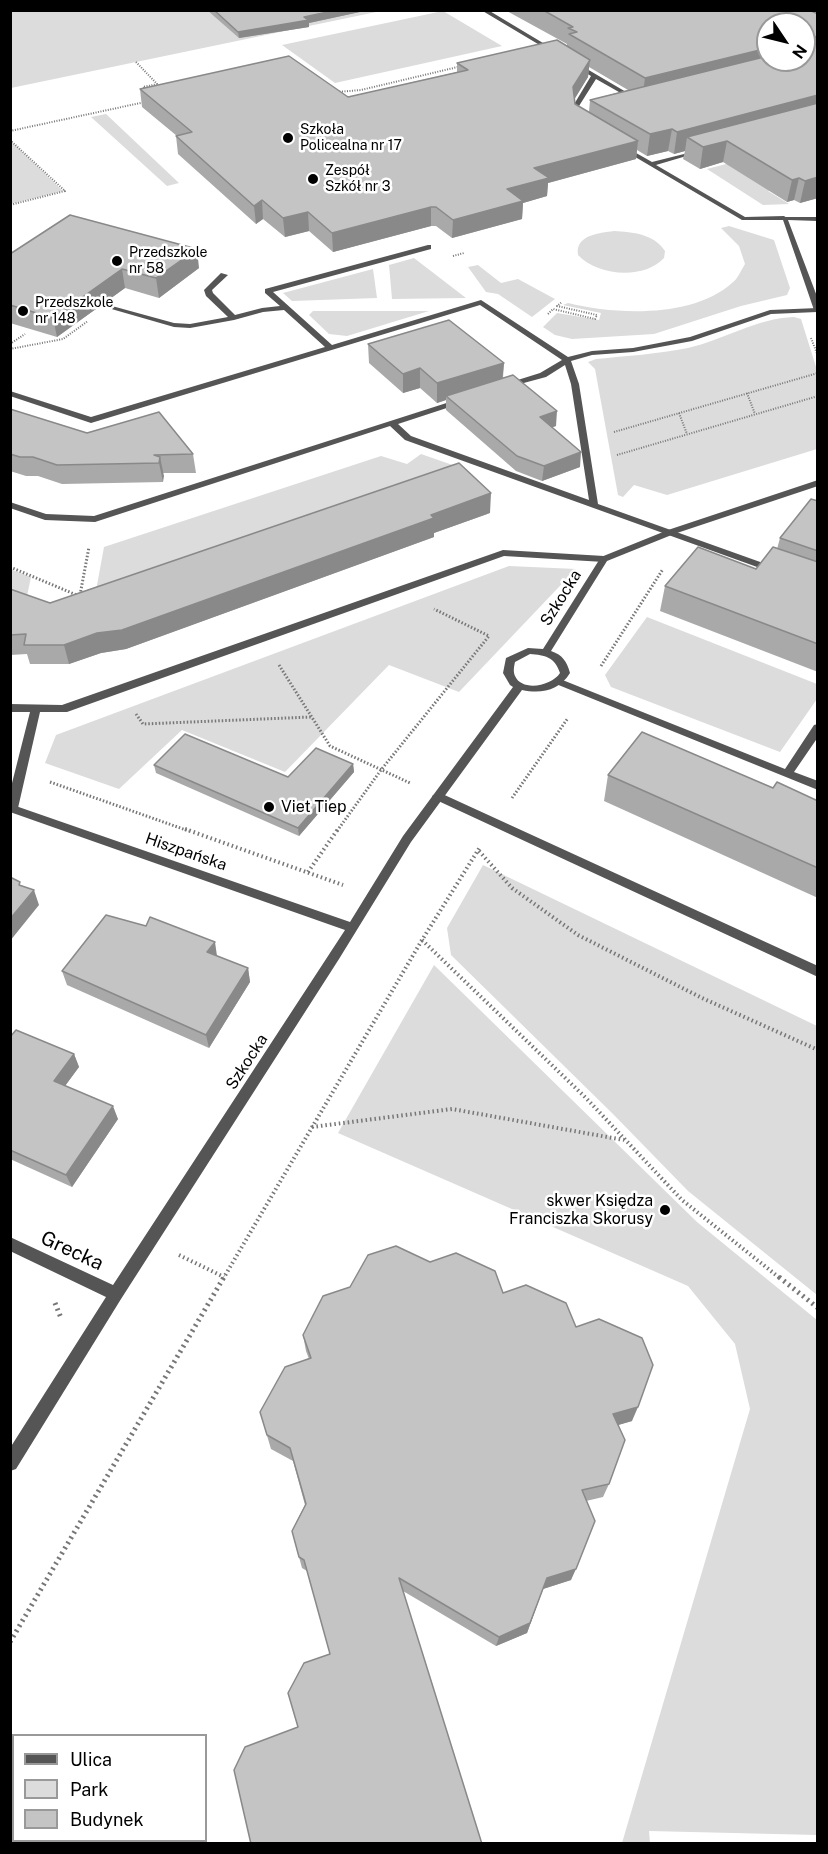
<!DOCTYPE html>
<html>
<head>
<meta charset="utf-8">
<style>
	body { margin:0 }
	#map { position:relative; width:828px; height:1854px; overflow:hidden; background:#fff; font-family:"Public Sans",sans-serif }
	canvas { display:block }
	.frame { position:absolute; inset:0; border:12px solid #000; pointer-events:none }
	.legend { position:absolute; left:12px; top:1734px; width:195px; height:108px; box-sizing:border-box; background:#fff; border:2px solid #999; margin:0; padding:8px 10px; list-style:none; font-size:18px; color:#000 }
	.legend li { display:flex; align-items:center; gap:12px; height:30px }
	.legend b { width:30px; border:2px solid #999 }
	.north { position:absolute; left:756px; top:12px; width:60px; height:60px; box-sizing:border-box; background:#fff; border:2px solid #999; border-radius:50%; rotate:125deg; font-size:16px; font-weight:700; line-height:24px; text-align:center; color:#000 }
	.north::after { content:''; display:block; margin:auto; width:21px; height:27px; background:#000; clip-path:polygon(50% 0,100% 100%,50% 72%,0 100%) }
</style>
</head>
<body>
<div id="map">
<canvas width="828" height="1854"></canvas>
<div class="frame"></div>
<ul class="legend">
<li><b style="height:8px;background:#555"></b>Ulica</li>
<li><b style="height:16px;background:#dcdcdc"></b>Park</li>
<li><b style="height:16px;background:#c4c4c4"></b>Budynek</li>
</ul>
<div class="north">N</div>
</div>
<script>
const ctx = document.querySelector('canvas').getContext('2d');
ctx.lineJoin = 'round';
function paint(path, color) {
  ctx.fillStyle = color;
  ctx.fill(path, 'evenodd');
}
function strokePath(path, color, width, dash) {
  ctx.strokeStyle = color;
  ctx.lineWidth = width;
  ctx.lineCap = dash ? 'butt' : 'round';
  ctx.setLineDash(dash || []);
  ctx.stroke(path);
}
function write(font, color, halo, rows, align = 'center') {
  ctx.font = font + ' "Public Sans",sans-serif';
  ctx.lineWidth = 5;
  ctx.setLineDash([]);
  ctx.textBaseline = 'middle';
  ctx.strokeStyle = halo;
  ctx.fillStyle = color;
  for (const [text, x, y, turn = 0] of rows) {
    ctx.save();
    ctx.translate(x, y);
    ctx.rotate((+turn || 0) * Math.PI / 180);
    ctx.textAlign = isNaN(turn) ? turn : align;
    if (halo) ctx.strokeText(text, 0, 0);
    ctx.fillText(text, 0, 0);
    ctx.restore();
  }
}
paint(new Path2D(`
	M11,10L381,11L11,88Z
	M443,11L502,46L335,83L282,45Z
	M106,114L179,183L167,186L91,117Z
	M11,141L63,191L11,204Z
	M730,163L790,185L768,191L789,204L763,205L707,169Z
	M729,226L774,240L790,288L787,295L741,306L654,334L572,339L555,335L543,327L557,313L599,320L601,313L563,305L568,303C616,315 693,318 732,283C738,279 741,270 745,264L739,246L721,228Z
	M614,231C633,232 654,234 665,251L664,258C644,280 597,276 578,255C575,235 599,233 614,231Z
	M414,258L466,298L392,299L389,265Z
	M478,265L501,283L518,279L555,299L532,317L498,294L486,292L468,267Z
	M373,269L377,298L292,301L283,293Z
	M313,311H429L347,336L329,334L309,315Z
	M794,317L801,319L817,370V449L667,495L634,485L623,497L618,495L595,369L588,362L596,359C626,356 658,354 688,348C723,340 757,318 794,317Z
	M421,454L464,469L95,596L104,547L381,456L407,464Z
	M509,566L576,569L459,692L389,665L285,772L182,730L119,789L45,763L56,735Z
	M10,569L31,577L26,601L11,596Z
	M647,617L817,684V699L780,752L611,687L605,675Z
	M483,865L817,1026V1295L688,1191L614,1115L451,955L447,928Z
	M434,965L697,1222L817,1320V1835L649,1831L650,1843H622L750,1409L735,1344L688,1286L338,1133Z`), '#dcdcdc');
strokePath(new Path2D(`
	M136,62L160,87
	M148,91L143,87L158,84
	M337,92L361,90L462,66
	M10,131L145,102
	M10,140L65,191L10,205
	M453,256L464,253
	M548,314L553,309L595,319L597,315L557,306L562,302
	M811,338L818,356
	M10,344L25,334
	M10,349L63,339L88,321
	M747,393L755,414
	M679,413L687,434
	M614,432L818,373
	M617,455L818,396`), '#777', 2, [1, 1.5]);
strokePath(new Path2D(`
	M10,567L79,596
	M80,595L89,547
	M279,665L330,746L410,783
	M601,666L663,569
	M136,714L143,724L311,717
	M50,782L189,831
	M512,798L568,718
	M337,831L381,770L489,636L434,609`), '#777', 3, [1.5, 2]);
strokePath(new Path2D(`
	M185,829L343,885
	M479,851L512,888L578,935L702,998L818,1050
	M308,872L338,829
	M422,940L586,1098L682,1200L781,1279
	M312,1127L452,1109L624,1140
	M179,1255L224,1277
	M223,1279L422,940L480,847`), '#777', 4, [1.5, 3]);
strokePath(new Path2D(`
	M779,1277L818,1308
	M55,1303L61,1318
	M10,1642L224,1277`), '#777', 5, [2, 4]);
paint(new Path2D(`
	M481,10H488L558,52L553,53Z
	M575,62L638,99L633,100L596,79L579,106L580,119L575,120L573,106L591,76L573,65Z
	M622,145L652,162L700,150V152L656,165L745,217L784,216L787,218L784,220H742L620,148V146Z
	M428,245H431V249L273,292L332,345L481,300L568,357L592,351L633,348L690,337L770,310L818,308L817,312L771,314L692,341L633,352L592,355L571,361L579,384L598,504L777,568V572H771L405,440L390,426L95,522L45,520L10,508V502L46,514L94,516L459,399L463,401L462,403L398,424L411,436L589,500L571,384L565,365L546,377L505,388V384L540,373L562,360L480,305L91,423L10,396V391L91,417L325,347L284,310L263,312L234,320L190,328L174,327L108,308L112,306L174,323L190,324L228,317L206,296L204,290L221,273L228,275L212,290L213,293L235,315L262,308L280,306L265,293V289Z
	M503,550L604,556L609,559L604,562L504,556L67,712H40L18,808L16,811L10,812V791L30,712H10V704L62,705Z
	M560,679L785,769L814,725L818,724V737L794,772L818,781V790L556,684V680Z
	M438,792L818,966V977L434,799L432,796Z`), '#555');
paint(new Path2D(`
	M782,217H818V221L788,220L818,299V312L814,310Z
	M818,480V486L674,534L607,561L551,651C563,655 567,662 570,673C559,691 541,694 522,690L411,842L339,959L121,1299L16,1469L10,1471V1448L106,1297L10,1251V1237L113,1285L345,930L10,812V804L350,922L403,836L513,687L510,685L503,673L506,658L528,648L543,649L601,557L668,530ZM530,654C545,655 555,657 560,673C552,686 522,692 515,676C513,671 514,667 515,662Z`), '#555');
paint(new Path2D(`
	M207,10H369L309,23V27L239,38Z
	M505,10H809L818,14V198L800,203L794,200L787,202L723,162L700,169L683,159L685,151L674,154L668,151L647,156L637,150L636,159L548,183L547,196L523,203L522,219L452,238L436,226H431L333,252L309,231L285,237L263,219L256,224L178,154L176,136H177L142,107L140,89L348,97L457,72V63L567,46V44ZM589,67L628,90L590,100L589,112L575,104L574,99L588,77Z
	M10,254L199,268L159,298L125,288L57,337L10,323Z
	M368,344L504,363L503,378L556,426L552,427L580,467L542,481L516,471L446,410V400L437,403L420,388L403,393L369,363Z
	M10,409L87,433L193,454L196,473H163V482L62,484L38,476H26L10,471Z
	M818,501V672L660,611L665,586L756,569L777,549L780,538Z
	M490,513L434,533V537L126,649L101,653L69,664H30L27,654L10,655V589L50,603Z
	M353,764L354,772L299,836L156,773L154,765L288,777Z
	M608,775L773,788L818,801V898L604,801Z
	M217,956L248,968L250,982L209,1048L67,985L62,971Z
	M10,1037L74,1054L79,1067L65,1086L118,1119L72,1187L10,1159Z
	M430,1262L503,1293L576,1327L632,1421L618,1425L609,1484L603,1497L586,1501L571,1580L543,1589L527,1633L496,1646L403,1591L298,1727L330,1654L307,1571L302,1568L292,1531L305,1505L293,1461L271,1449L260,1412L309,1359L306,1351L303,1335Z`), '#a9a9a9');
paint(new Path2D(`
	M337,10H369L309,23V27L239,38L238,32Z
	M818,36V56L804,59V40Z
	M768,48V60L642,99L645,78Z
	M590,60L588,77L571,105L573,87Z
	M818,95V115L687,137L685,151L674,154L677,132Z
	M672,129L668,151L647,156L650,134Z
	M638,141L636,159L548,183L547,196L523,203L522,219L452,238L453,220L507,189L534,168Z
	M727,141L723,162L700,169L703,147Z
	M818,177V198L800,203L805,181Z
	M799,178L794,200L787,202L792,180Z
	M262,200L263,219L256,224L254,206Z
	M431,207V226L333,252L332,233Z
	M308,212L309,231L285,237L283,218Z
	M197,249L199,268L159,298L156,278Z
	M122,269L125,288L57,337L53,318Z
	M504,363L502,382L446,396V400L437,403V383Z
	M420,368V388L403,393V374Z
	M557,411L556,426L539,432L540,417Z
	M581,452L580,467L542,481L544,466Z
	M160,457L164,476L163,482L159,463Z
	M491,493L490,513L434,533V537L126,649L101,653L69,664L64,645Z
	M353,764L354,772L299,836L298,828Z
	M34,890L39,905L10,941V919Z
	M215,942L217,956L207,952Z
	M248,968L250,982L209,1048L206,1035Z
	M74,1054L79,1067L59,1094L54,1081Z
	M113,1106L118,1119L72,1187L66,1175Z
	M638,1407L632,1421L608,1428L613,1414Z
	M576,1569L571,1580L543,1589L527,1633L496,1646L499,1637L547,1578Z`), '#898989');
const building = new Path2D(`
	M214,10H337L304,17L309,20L238,32Z
	M543,10H809L818,14V36L804,40V24H768V48L645,78L569,34L577,32L568,28L573,27Z
	M557,40L590,60L573,87L575,104L638,141L534,168L549,178L507,189L523,201L453,220L436,207H431L332,233L308,212L283,218L262,200L254,206L176,136L192,132L140,89L289,56L348,97L468,70L457,63Z
	M818,44V95L677,132L672,129L650,134L590,100L768,56V60H804V47Z
	M818,103V177L805,181L799,178L792,180L727,141L703,147L687,137Z
	M70,215L197,249L156,278L122,269L53,318L10,305V254Z
	M449,320L504,363L437,383L420,368L403,374L368,344Z
	M513,375L557,411L540,417L581,452L544,466L517,456L446,396Z
	M10,409L87,433L159,412L193,454L154,455L160,457L159,463L57,465L33,457H20L10,454Z
	M459,463L491,493L431,515L434,518L122,630L97,633L64,645H24L26,634L10,635V589L50,603Z
	M811,499L818,501V551L780,538Z
	M698,547L756,569L773,547L818,562V644L665,586Z
	M642,732L773,788L777,782L818,801V868L608,775Z
	M185,734L288,777L316,748L353,764L298,828L154,765Z
	M10,877L20,882L19,885L34,890L10,919Z
	M106,915L146,926L150,917L215,942L207,952L248,968L206,1035L62,971Z
	M16,1030L74,1054L54,1081L113,1106L66,1175L10,1150V1037Z
	M396,1246L430,1262L456,1253L495,1271L503,1293L526,1285L566,1303L576,1327L599,1319L642,1338L653,1365L638,1407L613,1414L625,1440L609,1484L582,1490L595,1521L576,1569L547,1578L530,1623L499,1637L399,1578L482,1844H251L234,1770L245,1747L298,1727L288,1693L304,1663L330,1654L304,1560L299,1557L292,1531L306,1504L290,1448L267,1435L260,1412L285,1367L311,1358L303,1335L323,1296L350,1287L368,1255Z`);
paint(building, '#c4c4c4');
strokePath(building, '#898989', 1.5);
for (const [x, y, r, color] of [
	[288,138,6,"#000"],
	[313,179,6,"#000"],
	[117,261,6,"#000"],
	[23,311,6,"#000"],
	[269,807,6,"#000"],
	[665,1210,6,"#000"]
]) {
  const dot = new Path2D();
  dot.arc(x, y, r, 0, 2 * Math.PI);
  ctx.fillStyle = color;
  ctx.fill(dot);
  strokePath(dot, '#fff', 2);
}
write('14px', '#000', '#fff', [
	["Szkoła",300,130],
	["Policealna nr 17",300,146],
	["Zespół",325,171],
	["Szkół nr 3",325,187],
	["Przedszkole",129,253],
	["nr 58",129,269],
	["Przedszkole",35,303],
	["nr 148",35,319]
], 'left');
write('16px', '#000', '#fff', [
	["Szkocka",561,598,-58],
	["Hiszpańska",186,852,19],
	["Szkocka",247,1062,-57]
]);
write('16px', '#000', '#fff', [
	["Viet Tiep",281,807],
	["skwer Księdza",653,1201,"right"],
	["Franciszka Skorusy",653,1219,"right"]
], 'left');
write('20px', '#000', '#fff', [
	["Grecka",72,1251,25]
]);
</script>
</body>
</html>
